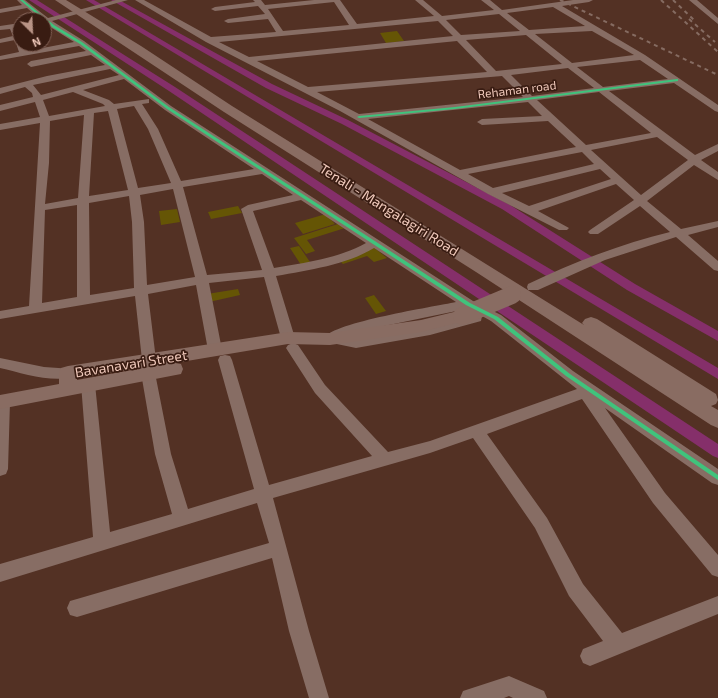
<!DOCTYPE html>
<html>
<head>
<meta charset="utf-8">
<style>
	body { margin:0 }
	#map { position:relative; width:718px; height:698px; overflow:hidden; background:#533124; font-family:"Exo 2",sans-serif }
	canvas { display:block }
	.north { position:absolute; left:12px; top:12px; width:40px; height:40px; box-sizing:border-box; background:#391c12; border:1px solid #826156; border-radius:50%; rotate:156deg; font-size:11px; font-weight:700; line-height:16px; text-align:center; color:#f0c9bb }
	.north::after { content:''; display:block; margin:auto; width:14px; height:18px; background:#b99486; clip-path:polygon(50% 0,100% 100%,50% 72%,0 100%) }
</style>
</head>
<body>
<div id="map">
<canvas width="718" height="698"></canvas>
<div class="north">N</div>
</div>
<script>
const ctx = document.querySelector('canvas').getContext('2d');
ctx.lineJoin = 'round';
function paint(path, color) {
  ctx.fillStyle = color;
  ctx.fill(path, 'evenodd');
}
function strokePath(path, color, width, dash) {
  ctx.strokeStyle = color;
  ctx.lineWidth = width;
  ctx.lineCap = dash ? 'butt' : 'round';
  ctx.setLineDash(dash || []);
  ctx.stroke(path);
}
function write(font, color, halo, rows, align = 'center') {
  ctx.font = font + ' "Exo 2",sans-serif';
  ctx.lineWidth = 3.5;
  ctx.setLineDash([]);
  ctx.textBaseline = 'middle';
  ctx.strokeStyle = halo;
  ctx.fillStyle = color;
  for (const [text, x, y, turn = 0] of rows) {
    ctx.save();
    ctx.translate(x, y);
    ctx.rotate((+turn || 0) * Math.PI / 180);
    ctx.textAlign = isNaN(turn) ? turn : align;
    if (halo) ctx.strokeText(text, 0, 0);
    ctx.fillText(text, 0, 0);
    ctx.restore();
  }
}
paint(new Path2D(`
	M397,31L404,41L386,43L380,33Z
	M238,206L242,213L211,219L208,212Z
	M177,209L180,222L161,225L159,211Z
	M326,214L335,224L303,234L295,223Z
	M341,223L345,228L307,240L315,251L306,254L294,238Z
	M299,246L310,262L301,265L290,248Z
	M372,246L387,258L374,262L367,256L343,264L338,259Z
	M238,289L240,295L209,302L207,294Z
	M374,295L386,311L376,314L365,298Z`), '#655505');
paint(new Path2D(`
	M29,0H37L175,87L718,444V458L713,456L169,91Z
	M86,0H94L718,368V379Z
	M111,0H119L272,84L348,120L510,205L635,284L718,331V341L627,290L502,209L342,124L266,88Z`), '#852f6a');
paint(new Path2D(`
	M17,0H25L48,18L116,0H128L52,21L84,41L171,106L473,301L501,315L573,371L718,469V485L712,483L605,408L665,493L718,555V577L712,575L653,503L582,399L487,434L547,518L583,584L622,633L718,596V614L590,666L583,663L580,656L583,649L603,641L569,596L535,528L473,438L430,453L273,498L309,631L329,698H309L289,631L272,558L77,617L70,615L67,608L70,601L77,599L269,543L257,503L0,582V564L93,537L81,384L83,380L88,379L93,380L95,384L110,532L172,514L155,454L141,373L143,369L148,368L153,369L155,373L171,454L188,509L254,489L218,360L220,356L225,355L230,356L232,360L269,485L372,456L315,393L286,348L288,345L293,343L298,345L325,385L388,452L430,441L577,389L491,321L482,316L481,321L430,335L356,348L327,342L324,338C334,322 433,307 456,302L374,248C346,265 309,270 276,276L295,338L293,341L288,343L283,341L281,338L264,277L209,283L222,350L220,354L215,355L210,354L208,350L196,285L148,294L156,360L154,364L149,365L144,364L142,360L135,296L0,319V311L29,306L40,123L0,130V124L40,117L35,102L0,111V105L33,97L32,93L25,87L0,94V88L47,76L105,65L91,55L31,67L27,64L31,61L86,51L79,46L0,60V56L19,52L15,40L0,43V39L13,36L10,29L0,30V26L20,23V27L18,28L20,34V44H24L27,51L74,42L44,23V20H41L27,8L0,13V9L22,5ZM110,69L119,75L41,95L33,85ZM124,79L165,110L254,169L181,181L158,129L142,104L149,103V99L114,104L109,100L83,90ZM73,92L103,104L105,106L49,116L43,100ZM134,106L148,129L171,183L138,188L117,109ZM108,111L128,190L89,196L94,113ZM84,115L78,198L45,204L49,163L50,121ZM262,174L293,195L248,205L241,209L262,270L207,275L183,187ZM173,189L195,277L147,285L144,222L140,195ZM129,196L132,222L134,288L90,295L89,203ZM301,200L366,243C339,258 305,263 274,268L253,211ZM77,205V297L42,303L45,210ZM466,309L476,313L430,325L356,338L346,336L355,332Z
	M135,0H144L211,37L276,32L268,19L228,23L224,21L228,19L265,14L258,6L215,11L211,9L215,7L255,2L253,0H261L265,5L314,0H340L357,24L434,16L415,0H423L442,16L494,10L481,0H490L502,10L573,0H593L589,2L562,6L645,55L718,105V112L715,111L674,83L609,91L695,155L718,144V151L701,160L718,172V180L694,165L647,201L681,229L718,221V227L688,235L718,261V271L714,270L676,237L605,260L538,290H528L527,287L528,284C574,262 621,244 670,232L640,206L598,234H590L588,232L590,230L634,200L616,184L538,211L569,228L567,230H559L488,194L340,111L206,42ZM334,2L349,25L283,31L268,9ZM553,7L585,26L529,30L507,13ZM499,14L520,31L461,35L446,20ZM438,21L453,36L249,57L219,42ZM592,31L634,55L572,63L535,34ZM526,35L562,64L496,71L466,40ZM457,41L487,72L308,87L257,61ZM640,60L668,79L603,87L577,67ZM568,68L594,88L532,96L511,75ZM502,76L523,97L359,114L317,92ZM599,92L651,133L586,145L537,100ZM528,102L542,116L482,119L477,122L482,125L548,121L576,147L460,170L368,119ZM657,137L688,160L641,195L591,150ZM582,152L594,164L493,188L468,174ZM600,169L611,179L529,206L502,193Z
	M689,0H697L718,18V24Z
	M0,358L44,367L73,369L75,373L73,377C51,383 22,373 0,368Z
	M2,396L7,398L10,402L8,469L6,474L0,476V397Z
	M509,676L544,691L547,698H513L509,696L504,698H460L463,691Z`), '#876d64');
paint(new Path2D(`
	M55,0H66L141,46L232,106L584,325L582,323L585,319L591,317L597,319L716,394L718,400L716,404L711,406L718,410V428L711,425L476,272L224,112Z
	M462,310L468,312L471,316L468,320L421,332L330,345L288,344L175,363L181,364L183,369L181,374L0,409V395L59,384V373L61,368L68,366L288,332L330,333L421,320ZM159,365L77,380V378Z`), '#896c62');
strokePath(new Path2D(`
	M560,0L718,75
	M661,0L718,52
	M673,0L695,21
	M689,19L715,42`), '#856b61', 2, [4, 4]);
strokePath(new Path2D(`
	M462,316L512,295`), '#896c62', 18);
paint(new Path2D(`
	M20,0H23L54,25L82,42L169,107L470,303L498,317L570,374L718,475V480L566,376L494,319L466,305L167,109L80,44L52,27Z
	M677,79H678V81L455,109L359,118L357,117L359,116L455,107Z`), '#40c37c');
write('12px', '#f0c9bb', '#391c12', [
	["Rehaman road",517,90,-7]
]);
write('14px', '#f0c9bb', '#391c12', [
	["Tenali - Mangalagiri Road",389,210,32],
	["Bavanavari Street",131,364,-9]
]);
</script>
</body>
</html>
